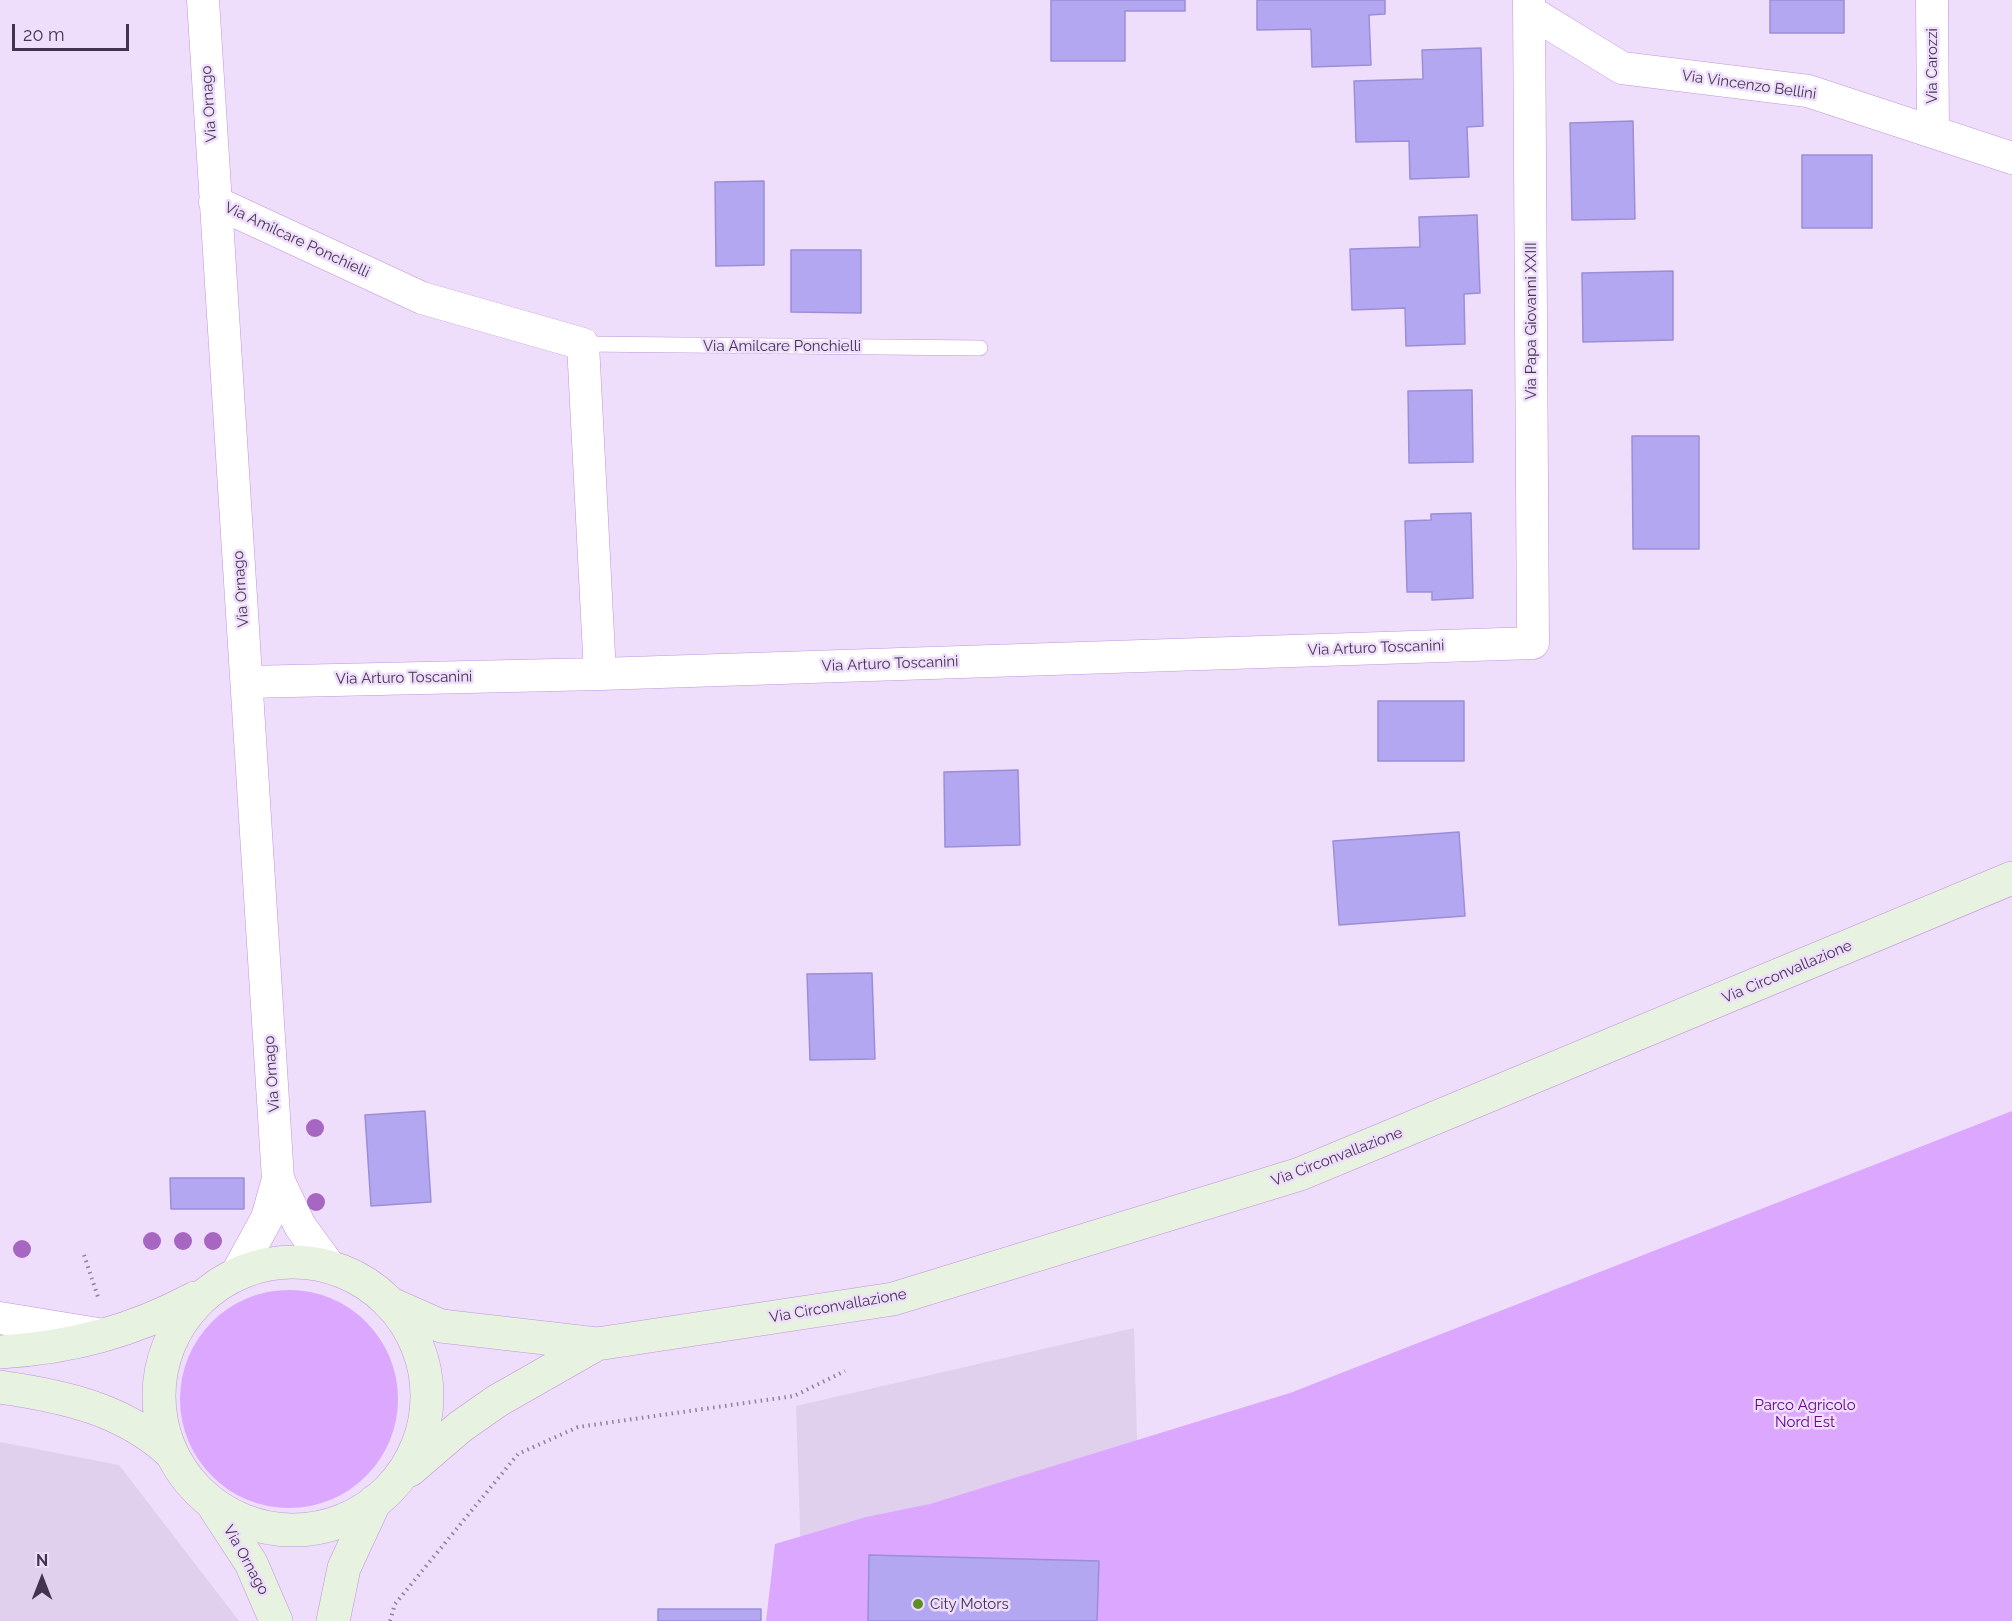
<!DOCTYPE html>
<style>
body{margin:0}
#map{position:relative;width:2012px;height:1621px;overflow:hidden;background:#efdefb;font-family:Raleway,sans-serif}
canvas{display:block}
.north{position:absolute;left:12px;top:1549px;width:60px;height:60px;-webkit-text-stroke:4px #efdefb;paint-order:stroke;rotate:0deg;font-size:16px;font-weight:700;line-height:24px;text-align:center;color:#443350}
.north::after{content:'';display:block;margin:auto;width:21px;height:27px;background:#443350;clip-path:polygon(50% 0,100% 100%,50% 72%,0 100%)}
.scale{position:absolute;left:12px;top:24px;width:117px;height:27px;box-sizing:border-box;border:3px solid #443350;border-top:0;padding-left:8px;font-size:18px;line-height:21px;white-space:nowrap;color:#443350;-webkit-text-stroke:4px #efdefb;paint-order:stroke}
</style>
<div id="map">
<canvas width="2012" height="1621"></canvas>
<div class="north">N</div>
<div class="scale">20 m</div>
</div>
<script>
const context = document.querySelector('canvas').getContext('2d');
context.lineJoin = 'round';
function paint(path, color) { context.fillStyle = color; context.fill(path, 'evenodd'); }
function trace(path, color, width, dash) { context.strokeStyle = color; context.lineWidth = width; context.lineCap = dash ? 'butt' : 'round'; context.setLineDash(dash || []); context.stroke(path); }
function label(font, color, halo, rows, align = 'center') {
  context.font = font + ' Raleway,sans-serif'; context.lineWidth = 5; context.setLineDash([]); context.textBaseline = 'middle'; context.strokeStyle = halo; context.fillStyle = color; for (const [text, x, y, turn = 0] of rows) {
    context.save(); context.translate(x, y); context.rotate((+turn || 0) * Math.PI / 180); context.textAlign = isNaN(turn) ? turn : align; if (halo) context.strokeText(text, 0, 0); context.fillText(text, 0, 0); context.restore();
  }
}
const built = new Path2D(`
 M 1134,1328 L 1142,1621 L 803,1621 L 796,1406 Z
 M 0,1442 L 119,1465 L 239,1621 L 0,1621 Z`);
const green = new Path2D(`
 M 2012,1111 L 2012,1621 L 766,1621 L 775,1544 L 866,1517 L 930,1504 L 1290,1393 Z
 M180 1399a109 109 0 1 1 218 0a109 109 0 1 1-218 0Z`);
const building = new Path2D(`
 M 1051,0 L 1185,0 L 1185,11 L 1125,11 L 1125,61 L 1051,61 Z
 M 1257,0 L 1385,0 L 1385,14 L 1369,15 L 1371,65 L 1312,67 L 1311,29 L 1257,30 Z
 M 1770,0 L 1844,0 L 1844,33 L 1770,33 Z
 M 1481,48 L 1483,126 L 1467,127 L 1469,177 L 1410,179 L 1409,141 L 1356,142 L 1354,81 L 1423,79 L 1422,50 Z
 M 1633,121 L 1635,219 L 1572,220 L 1570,123 Z
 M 1802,155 L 1872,155 L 1872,228 L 1802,228 Z
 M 764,181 L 764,265 L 716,266 L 715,182 Z
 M 1477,215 L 1480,293 L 1464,294 L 1465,344 L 1406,346 L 1405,308 L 1352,310 L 1350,249 L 1420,247 L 1419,217 Z
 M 791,250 L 861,250 L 861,313 L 791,312 Z
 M 1673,271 L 1673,340 L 1583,342 L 1582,273 Z
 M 1472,390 L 1473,462 L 1409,463 L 1408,391 Z
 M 1632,436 L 1699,436 L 1699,549 L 1633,549 Z
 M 1471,513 L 1473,598 L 1432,600 L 1432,592 L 1407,592 L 1405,521 L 1431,520 L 1431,514 Z
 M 1378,701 L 1464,701 L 1464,761 L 1378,761 Z
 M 1018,770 L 1020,845 L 945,847 L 944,772 Z
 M 1459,832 L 1465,916 L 1339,925 L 1333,841 Z
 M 872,973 L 875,1059 L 810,1060 L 807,974 Z
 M 425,1111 L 431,1202 L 371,1206 L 365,1115 Z
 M 170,1178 L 244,1178 L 244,1209 L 171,1209 Z
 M 869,1555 L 1099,1561 L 1097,1621 L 868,1621 Z
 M 658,1609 L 761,1609 L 761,1621 L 658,1621 Z`);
const path = new Path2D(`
 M 84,1255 L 98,1297
 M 390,1621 L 395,1604 L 518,1454 L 578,1427 L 794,1396 L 845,1371`);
const lane = new Path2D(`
 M 583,344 L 980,348`);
const street = new Path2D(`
 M 203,0 L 278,1179 L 300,1226 L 330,1267
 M 1932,0 L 1933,132
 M 1529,11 L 1622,68 L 1808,91 L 2012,158
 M 215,202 L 422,298 L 583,344 L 600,674
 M 247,682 L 600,674 L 1533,643 L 1529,0
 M 236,1275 L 267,1218 L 278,1179
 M 0,1318 L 104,1335`);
const secondary = new Path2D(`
 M159 1396a134 134 0 1 1 268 0a134 134 0 1 1-268 0Z
 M 389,1303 L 441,1326 L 597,1344 L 893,1299 L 1300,1174 L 2012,878
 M 0,1352 C 71,1348 133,1331 195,1298
 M 0,1387 C 63,1396 124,1409 172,1454
 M 410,1470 L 460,1427 L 497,1401 L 597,1344
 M 215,1508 L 251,1563 L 276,1621
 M 333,1621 L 344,1568 L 375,1501`);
const trees = [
 [315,1128],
 [316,1202],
 [152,1241],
 [183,1241],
 [213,1241],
 [22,1249]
];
const markers = [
 [918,1604,6,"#5e8f25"]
];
const streetNames = [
 ["Via Carozzi",1932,66,-90],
 ["Via Vincenzo Bellini",1749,85,8],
 ["Via Ornago",209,104,-94],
 ["Via Amilcare Ponchielli",297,240,25],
 ["Via Papa Giovanni XXIII",1531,321,-90],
 ["Via Amilcare Ponchielli",782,346],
 ["Via Ornago",241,589,-94],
 ["Via Arturo Toscanini",1376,648,-2],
 ["Via Arturo Toscanini",890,664,-2],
 ["Via Arturo Toscanini",404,678,-1],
 ["Via Circonvallazione",1787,972,-23],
 ["Via Ornago",272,1074,-94],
 ["Via Circonvallazione",1337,1157,-21],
 ["Via Circonvallazione",838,1306,-10],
 ["Via Ornago",246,1560,61]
];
const parkNames = [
 ["Parco Agricolo",1805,1405],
 ["Nord Est",1805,1422]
];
const poiNames = [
 ["City Motors",930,1604]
];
paint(built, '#e1cfee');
paint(green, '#dca7fe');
paint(building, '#b3a7f2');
trace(building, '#9b8ed7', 1.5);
trace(lane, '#bf95da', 16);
trace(street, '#bf95da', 33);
trace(secondary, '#bf95da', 34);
trace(path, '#92819e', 4, [1.5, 4.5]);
trace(lane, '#fff', 15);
trace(street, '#fff', 32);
trace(secondary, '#e8f2e0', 33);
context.fillStyle = '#a666c2';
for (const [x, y] of trees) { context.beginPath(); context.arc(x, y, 9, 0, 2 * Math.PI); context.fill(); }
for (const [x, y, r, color] of markers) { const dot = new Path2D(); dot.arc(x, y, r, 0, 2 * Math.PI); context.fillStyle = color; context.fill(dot); trace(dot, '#efdefb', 2); }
label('15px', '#443350', '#efdefb', streetNames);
label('15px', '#6a0393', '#efdefb', parkNames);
label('15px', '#443350', '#efdefb', poiNames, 'left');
</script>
